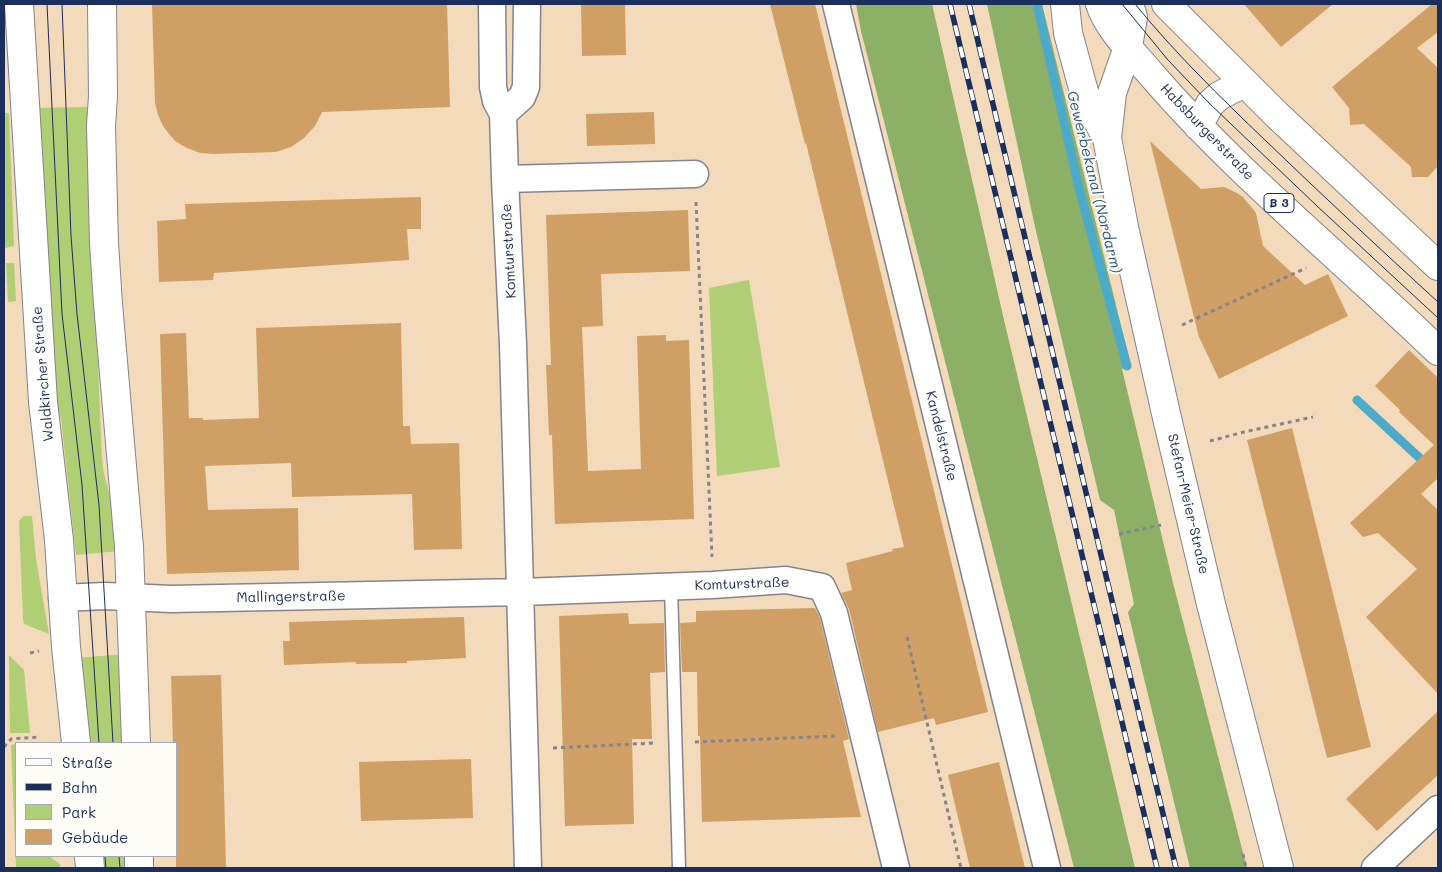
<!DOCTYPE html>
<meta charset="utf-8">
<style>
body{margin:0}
#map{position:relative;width:1442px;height:872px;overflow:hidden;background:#f2daba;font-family:Mali,sans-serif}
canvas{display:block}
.frame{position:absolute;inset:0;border:5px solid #1b2f5e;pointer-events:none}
.legend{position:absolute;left:15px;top:742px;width:162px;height:115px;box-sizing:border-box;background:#fdfcf7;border:1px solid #a3aaba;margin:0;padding:6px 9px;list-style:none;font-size:15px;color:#1b2f5e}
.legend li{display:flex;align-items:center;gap:10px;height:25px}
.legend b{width:25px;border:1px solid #a3aaba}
</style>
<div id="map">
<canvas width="1442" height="872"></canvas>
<div class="frame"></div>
<ul class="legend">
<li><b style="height:6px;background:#fff"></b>Straße</li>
<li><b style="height:6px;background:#1b2f5e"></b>Bahn</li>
<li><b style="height:14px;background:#b0ce74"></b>Park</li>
<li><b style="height:14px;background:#d09f65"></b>Gebäude</li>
</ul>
</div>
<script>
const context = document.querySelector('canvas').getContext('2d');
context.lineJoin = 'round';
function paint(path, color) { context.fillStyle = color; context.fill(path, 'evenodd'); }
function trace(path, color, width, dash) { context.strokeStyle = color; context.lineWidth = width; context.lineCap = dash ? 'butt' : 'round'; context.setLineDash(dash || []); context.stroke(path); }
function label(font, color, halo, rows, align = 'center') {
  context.font = font + ' Mali,sans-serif'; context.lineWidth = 4; context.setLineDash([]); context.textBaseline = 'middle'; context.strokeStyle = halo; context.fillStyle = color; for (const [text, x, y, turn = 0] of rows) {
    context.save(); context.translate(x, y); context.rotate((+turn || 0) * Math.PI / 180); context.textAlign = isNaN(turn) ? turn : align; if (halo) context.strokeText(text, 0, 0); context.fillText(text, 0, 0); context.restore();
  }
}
const green = new Path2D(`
 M 87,107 L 102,459 L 104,474 L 115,514 L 119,551 L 76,555 L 61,419 L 51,391 L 32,108 Z
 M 4,113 L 9,113 L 14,246 L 5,248 L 4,205 Z
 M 6,263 L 14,263 L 16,301 L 8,302 Z
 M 749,280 L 780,467 L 717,476 L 709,288 Z
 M 24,516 L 32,516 L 36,559 L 49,634 L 24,624 L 23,619 L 19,521 Z
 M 126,654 L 128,743 L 86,743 L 76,658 Z
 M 9,655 L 24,670 L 30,733 L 10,733 Z
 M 16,744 L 16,856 L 49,856 L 61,865 L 57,868 L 16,868 L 11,745 Z
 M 98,856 L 132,856 L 132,868 L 98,868 Z`);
const forest = new Path2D(`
 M 856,4 L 932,4 L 1004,320 L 1135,868 L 1074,868 L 861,31 Z
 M 987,4 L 1042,4 L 1131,366 L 1122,369 L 1173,583 L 1247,868 L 1190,868 L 1128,612 L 1134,604 L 1114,510 L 1100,500 L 1035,227 Z`);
const stream = new Path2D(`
 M 1037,4 L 1080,192 L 1127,366
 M 1357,400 L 1438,475`);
const building = new Path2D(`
 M 152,4 L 447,4 L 450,107 L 322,112 L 315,126 L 304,138 L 291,147 L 276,152 L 214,154 L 200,153 L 187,148 L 175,141 L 169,134 L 163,126 L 158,115 L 155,103 Z
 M 581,4 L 625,4 L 626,55 L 582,56 Z
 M 770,4 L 815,4 L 988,712 L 936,725 L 934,718 L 878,732 L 849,609 L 841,593 L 852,590 L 846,563 L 893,551 L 892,549 L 904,547 L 806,143 L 805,144 Z
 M 1244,4 L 1333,4 L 1281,47 Z
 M 1432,4 L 1438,4 L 1438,32 L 1417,48 L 1438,68 L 1438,166 L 1428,177 L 1412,177 L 1411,167 L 1364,124 L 1350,125 L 1349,108 L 1332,87 Z
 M 654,112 L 655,144 L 587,146 L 586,114 Z
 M 1150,141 L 1201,189 L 1224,187 L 1237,193 L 1243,197 L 1256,213 L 1263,246 L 1305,285 L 1328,274 L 1348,316 L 1219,379 L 1199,337 Z
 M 421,197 L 421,229 L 407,229 L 409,260 L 214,273 L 213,280 L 159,282 L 157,221 L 186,219 L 185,204 Z
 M 688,210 L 690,271 L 601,274 L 603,326 L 582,327 L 588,471 L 641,469 L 637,336 L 666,335 L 666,341 L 689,340 L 694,519 L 555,524 L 552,435 L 549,435 L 546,365 L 551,365 L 546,215 Z
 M 401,323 L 403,426 L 410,426 L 411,444 L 459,443 L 462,549 L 414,550 L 412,494 L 292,497 L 291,463 L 205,466 L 208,510 L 298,508 L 299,570 L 167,574 L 160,334 L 186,333 L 189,418 L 203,418 L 203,420 L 259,418 L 256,328 Z
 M 1409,350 L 1438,378 L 1438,478 L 1421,494 L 1438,510 L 1438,694 L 1366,617 L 1417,569 L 1378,533 L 1363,537 L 1350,523 L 1434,445 L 1399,412 L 1400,410 L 1375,386 Z
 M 1292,428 L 1371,747 L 1327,758 L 1247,440 Z
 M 815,608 L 820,618 L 849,739 L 843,741 L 861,817 L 702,822 L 700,736 L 698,736 L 697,672 L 682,672 L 680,623 L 696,622 L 696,611 Z
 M 628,613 L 629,624 L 664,623 L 665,672 L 650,673 L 652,739 L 632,739 L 634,824 L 565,826 L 559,616 Z
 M 464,617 L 466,658 L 407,661 L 407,663 L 356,664 L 356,662 L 284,665 L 283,641 L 290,641 L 289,622 Z
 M 221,675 L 226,867 L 176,868 L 176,743 L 173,743 L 171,676 Z
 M 1438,711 L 1438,775 L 1377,831 L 1346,799 Z
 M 471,759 L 473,818 L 361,821 L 359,762 Z
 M 999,762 L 1025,868 L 970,868 L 948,775 Z`);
const path = new Path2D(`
 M 696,202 L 712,557
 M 1182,325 L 1306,268
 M 1210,441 L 1244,432 L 1313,417
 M 1119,534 L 1161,525
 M 907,637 L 961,868
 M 30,653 L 39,651
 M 695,742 L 837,736
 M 4,747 L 11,739 L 39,737
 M 553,748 L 654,743
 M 1243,854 L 1246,868`);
const lane = new Path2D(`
 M 671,586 L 679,868`);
const street = new Path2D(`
 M 492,4 L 493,87 L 496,101 L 503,114 L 505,179 L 513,344 L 528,868
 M 836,4 L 1047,868
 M 503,114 L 522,97 L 526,87 L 527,4
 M 505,179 L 695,174
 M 62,598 L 105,596 L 171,599 L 521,592 L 713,585 L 786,580 L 822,587 L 834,613 L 896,868
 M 1375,868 L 1438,809`);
const secondary = new Path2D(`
 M 19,4 L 43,402 L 59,540 L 66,647 L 76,743
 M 102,4 L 103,96 L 101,126 L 104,243 L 108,304 L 129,547 L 136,743
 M 1065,4 L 1068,33 L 1086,99 L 1107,138
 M 1129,4 L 1133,17 L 1128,47 L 1112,93 L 1107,138 L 1124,227 L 1167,418 L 1211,604 L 1279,868
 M 89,856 L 90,868
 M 139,856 L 139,868`);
const primary = new Path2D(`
 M 1100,4 C 1108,29 1134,54 1151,74 C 1238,175 1343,259 1438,351
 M 1166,4 L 1277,115 L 1438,266
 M 1198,126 L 1210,104 L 1219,96 L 1244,83`);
const tram = new Path2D(`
 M 47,4 L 62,314 L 82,485 L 99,743
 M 62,4 L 71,236 L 77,314 L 99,505 L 113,743
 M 1122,4 L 1168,60 L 1210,104 L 1317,206 L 1438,318
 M 1135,4 C 1175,53 1220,97 1266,141 C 1323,196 1380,249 1438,302
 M 105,856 L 106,868
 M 119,856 L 120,868`);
const rail = new Path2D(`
 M 950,4 L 1157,868
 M 969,4 L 1176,868`);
const shields = [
 [1279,203,30]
];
const shieldNames = [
 ["B 3",1279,203]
];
const streetNames = [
 ["Habsburgerstraße",1207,132,46],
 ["Komturstraße",509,251,-93],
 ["Waldkircher Straße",43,374,-95],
 ["Kandelstraße",941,436,76],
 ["Stefan-Meier-Straße",1188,504,77],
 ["Komturstraße",742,584,-2],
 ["Mallingerstraße",291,597,-1]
];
const waterNames = [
 ["Gewerbekanal (Nordarm)",1094,182,76]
];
paint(green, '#b0ce74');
paint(forest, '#8cb166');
trace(stream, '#4cabca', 9);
paint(building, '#d09f65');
trace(lane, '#86848c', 15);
trace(street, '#86848c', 29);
trace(secondary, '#86848c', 30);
trace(primary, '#86848c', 30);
trace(path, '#86848c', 3, [4, 4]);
trace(lane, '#fff', 12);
trace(street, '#fff', 26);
trace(secondary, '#fff', 28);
trace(primary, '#fff', 28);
trace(tram, '#1b2f5e', 1);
trace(rail, '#1b2f5e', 5.5);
trace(rail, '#fdfcf7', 4, [11]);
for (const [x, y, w] of shields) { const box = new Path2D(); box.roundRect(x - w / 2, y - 9.5, w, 19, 4); context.fillStyle = '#fdfcf7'; context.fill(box); trace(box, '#1b2f5e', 1); }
label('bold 12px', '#1b2f5e', null, shieldNames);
label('14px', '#1b2f5e', '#fdfcf7', streetNames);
label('italic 15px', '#2c5a84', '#fdfcf7', waterNames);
</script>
